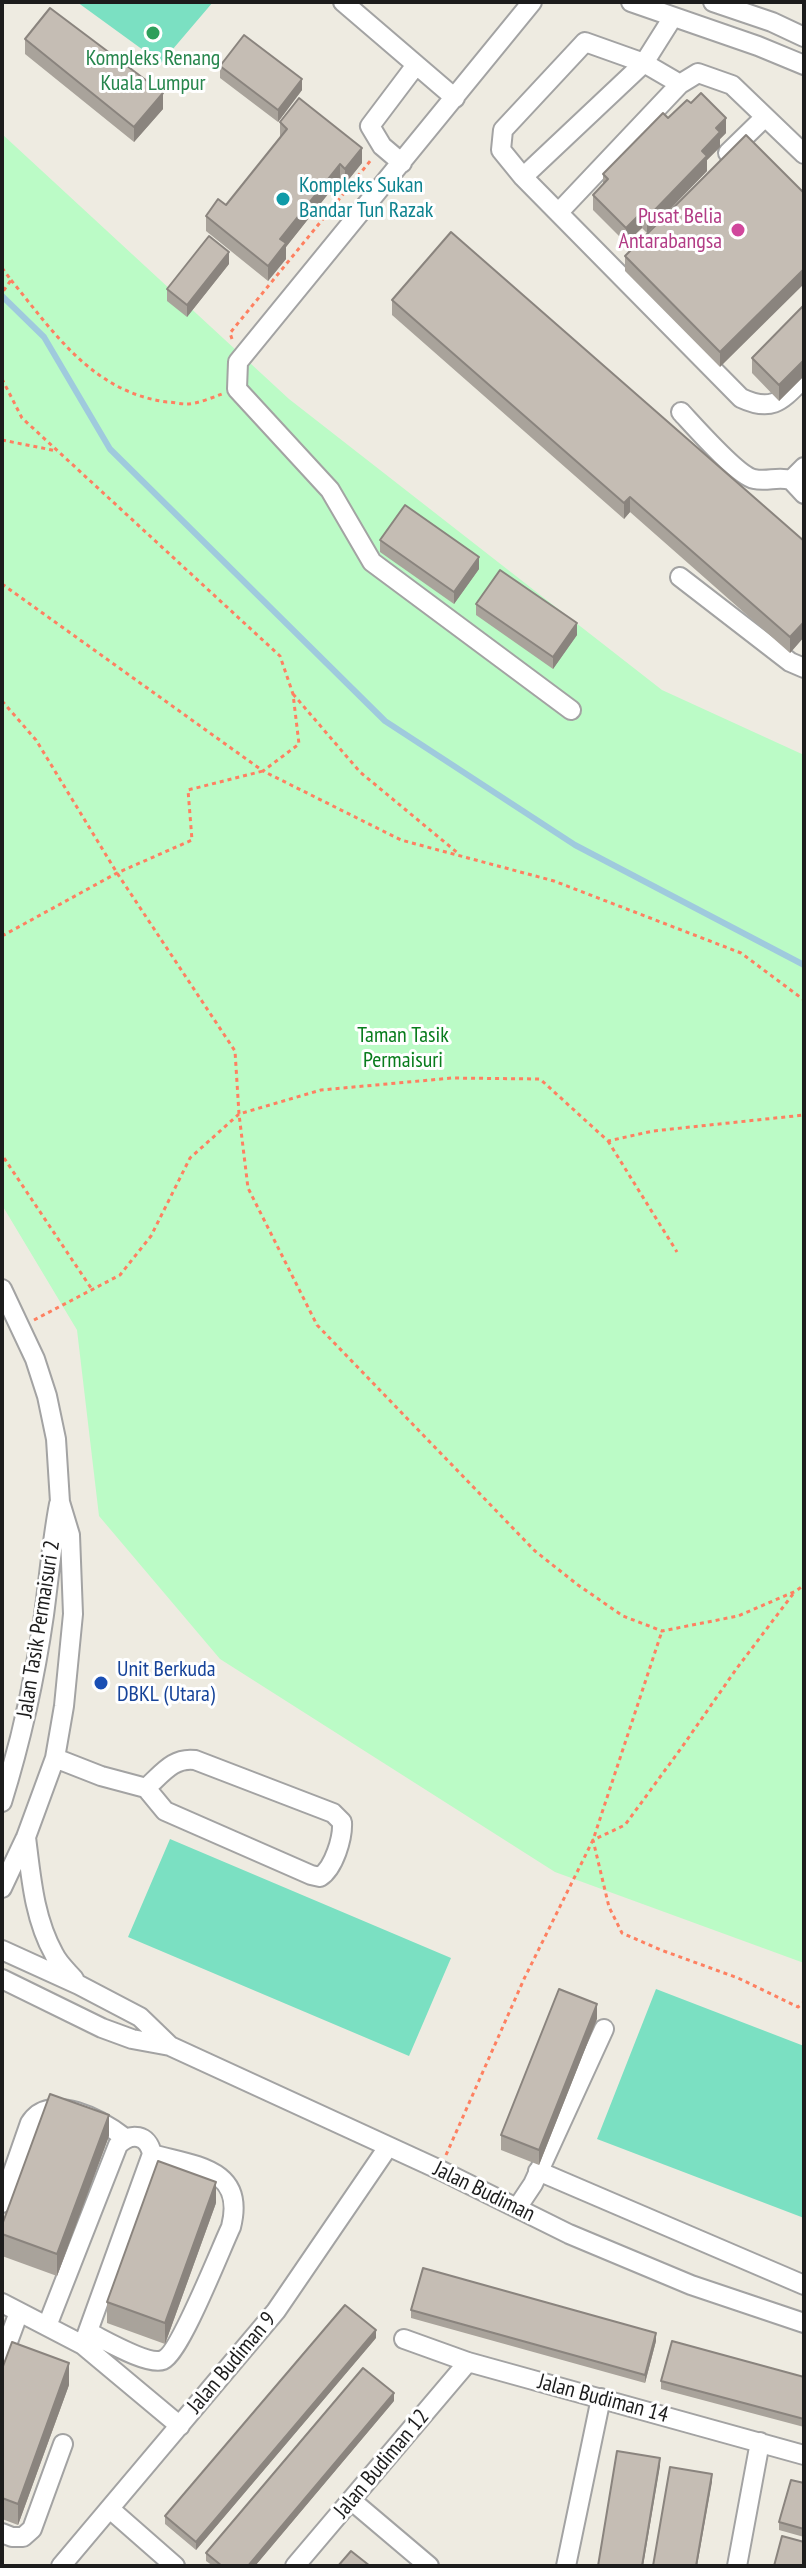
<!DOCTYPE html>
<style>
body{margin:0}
#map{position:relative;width:806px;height:2568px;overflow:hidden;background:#eeebe1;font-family:"PT Sans Narrow",sans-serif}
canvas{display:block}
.frame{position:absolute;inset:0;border:4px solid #1c1c1c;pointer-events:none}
</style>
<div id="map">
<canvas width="806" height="2568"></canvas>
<div class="frame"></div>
</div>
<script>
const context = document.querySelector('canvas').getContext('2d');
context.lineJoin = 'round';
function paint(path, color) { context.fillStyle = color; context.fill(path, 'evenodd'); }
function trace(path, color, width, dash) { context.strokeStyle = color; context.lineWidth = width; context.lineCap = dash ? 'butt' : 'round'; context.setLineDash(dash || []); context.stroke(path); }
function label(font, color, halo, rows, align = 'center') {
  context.font = font + ' "PT Sans Narrow",sans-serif'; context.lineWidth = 6; context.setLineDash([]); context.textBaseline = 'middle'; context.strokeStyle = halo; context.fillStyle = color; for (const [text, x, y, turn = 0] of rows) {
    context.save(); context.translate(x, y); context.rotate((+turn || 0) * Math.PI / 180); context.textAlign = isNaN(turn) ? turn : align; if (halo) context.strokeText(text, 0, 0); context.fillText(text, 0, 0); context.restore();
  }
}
const park = new Path2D(`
 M 2,134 L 289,399 L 662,690 L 804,755 L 804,1963 L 555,1872 L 220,1659 L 99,1516 L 77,1330 L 2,1205 Z`);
const pitch = new Path2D(`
 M 77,2 L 213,2 L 161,63 Z
 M 170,1839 L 451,1958 L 409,2056 L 128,1937 Z
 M 656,1989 L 804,2046 L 804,2218 L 597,2139 Z`);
const stream = new Path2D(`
 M 2,296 L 44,337 L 110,449 L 385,721 L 575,845 L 804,965`);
const path = new Path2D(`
 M 2,268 L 11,280 L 2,293
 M 11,280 C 55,334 93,392 167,402 C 173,402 180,404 186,404 C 197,404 211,398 222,394
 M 232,339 L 230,333 L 371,160
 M 2,379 L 22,418 L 280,656 L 293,694 L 299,744 L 263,771 L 401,840 L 554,881 L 741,953 L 804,1000
 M 2,440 L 57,451
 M 2,584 L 263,771
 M 293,694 L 360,772 L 459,854
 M 2,701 L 36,740 L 117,873 L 235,1051 L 239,1114 L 248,1188 L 317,1325 L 535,1551 L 578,1585 L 623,1616 L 662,1631 L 738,1616 L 796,1591 L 804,1585
 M 2,936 L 117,873 L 192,840 L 188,790 L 263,771
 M 608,1141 L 677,1252
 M 4,1158 L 91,1288
 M 34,1320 L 120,1275 L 151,1236 L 190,1158 L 239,1114 L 321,1090 L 452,1078 L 540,1079 L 608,1141 L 653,1131 L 804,1115
 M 793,1594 L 737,1668 L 682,1747 L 625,1825 L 593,1840 L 609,1907 L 622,1933 L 661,1950 L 738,1978 L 798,2007 L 804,2002
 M 446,2155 L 524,1979 L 593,1840 L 662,1631`);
const minor = new Path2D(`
 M 343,2 L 455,98
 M 532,2 L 238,362 L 237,389 L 330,490 L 372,562 L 571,710
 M 631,2 L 758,46 L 804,65
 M 713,2 L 772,22 L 804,37
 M 680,84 L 644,63 L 585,42 L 503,130 L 501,150 L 523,177 L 741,398 C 773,413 782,400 804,378
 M 728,153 L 765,117
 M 402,163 L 382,146 L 370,126 L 416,65
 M 523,177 L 644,63 L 673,17
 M 559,212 L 680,84 L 698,73 L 732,85 L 804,154
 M 681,412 C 695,427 738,476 754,479 C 768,482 777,476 791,480
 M 804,467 L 791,480 L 804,494
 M 680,577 L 790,662 L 804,668
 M 2,1289 L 35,1359 L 47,1396 L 56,1439 L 60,1502 L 70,1535 L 73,1614 L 64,1706 L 55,1758 L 26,1837 L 2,1888
 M 55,1758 L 101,1776 L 146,1788 L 165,1811 L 311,1875 L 320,1877 C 334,1868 343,1838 342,1822 L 333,1813 L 195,1760 C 173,1757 162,1774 146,1788
 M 2,1802 C 21,1741 35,1678 44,1615 C 49,1578 52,1541 59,1504
 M 26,1837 C 31,1877 34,1918 54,1954 C 58,1963 67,1971 74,1979
 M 2,1950 L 79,1985 L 140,2017 L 170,2046
 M 2,1979 L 102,2028 L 132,2039 L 170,2046 L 440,2170 L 569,2234 L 691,2285 L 804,2323
 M 538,2171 L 804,2285
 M 2,2203 L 30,2123 C 50,2091 102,2120 125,2138
 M 517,2208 L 533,2184 L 604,2029
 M 2,2303 L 83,2345 L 180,2426
 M 47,2326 L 118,2145 C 131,2132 148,2134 152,2154 L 83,2345
 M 88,2332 C 103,2339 148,2366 163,2360 C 180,2353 221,2248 231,2227 C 246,2168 195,2166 152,2154
 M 404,2339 L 468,2362 L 804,2455
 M 2,2358 L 19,2312
 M 351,2500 L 429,2566
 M 110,2509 L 175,2566
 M 2,2533 L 12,2537 L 23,2537 L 32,2529 L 63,2444
 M 61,2566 L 276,2311 L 388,2147
 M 295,2566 L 468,2362
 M 566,2566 L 601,2398
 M 737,2566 L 760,2442`);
const wall = new Path2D(`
 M 25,39 L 163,109 L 134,142 L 25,54 Z
 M 220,66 L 302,90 L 278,122 L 220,78 Z
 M 668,118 L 726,133 L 720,139 L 720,147 L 707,160 L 707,171 L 647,233 L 642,228 L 626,243 L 593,210 L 593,195 L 603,185 L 603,174 Z
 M 280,122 L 362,163 L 345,184 L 340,179 L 286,247 L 286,259 L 268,281 L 206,231 L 206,216 L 226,205 L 280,138 Z
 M 746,135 L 720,367 L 625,271 L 625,256 Z
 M 229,264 L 187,317 L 167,301 L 167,289 Z
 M 392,300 L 804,541 L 804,637 L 790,653 L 630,512 L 624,519 L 392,315 Z
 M 804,305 L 804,376 L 779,401 L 752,373 L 752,358 Z
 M 380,540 L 479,569 L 454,604 L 380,552 Z
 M 476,604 L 577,635 L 553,669 L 476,615 Z
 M 597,2019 L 539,2165 L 501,2150 L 501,2135 Z
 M 109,2136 L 57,2276 L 2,2256 L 2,2225 Z
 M 216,2203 L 165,2344 L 107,2323 L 107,2302 Z
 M 411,2310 L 656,2341 L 645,2383 L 411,2318 Z
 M 376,2338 L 196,2550 L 165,2524 L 165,2516 Z
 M 2,2369 L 69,2385 L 18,2525 L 2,2519 Z
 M 804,2377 L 804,2427 L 661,2389 L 661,2381 Z
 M 394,2401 L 255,2566 L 213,2566 L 206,2561 L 206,2553 Z
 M 804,2483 L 804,2537 L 779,2530 L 779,2522 Z`);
const shadedWall = new Path2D(`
 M 302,79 L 302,90 L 278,122 L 278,110 Z
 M 163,93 L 163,109 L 134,142 L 134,127 Z
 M 726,118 L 726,133 L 720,139 L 720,147 L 707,160 L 707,171 L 647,233 L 647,218 L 702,151 L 716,128 Z
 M 362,148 L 362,163 L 345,184 L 345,169 Z
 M 340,164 L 340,179 L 286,247 L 286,259 L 268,281 L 268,266 L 280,239 Z
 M 642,212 L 642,228 L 626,243 L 626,228 Z
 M 229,252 L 229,264 L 187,317 L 187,305 Z
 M 804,269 L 804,284 L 720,367 L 720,352 Z
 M 804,360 L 804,376 L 779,401 L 779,385 Z
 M 630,497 L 630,512 L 624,519 L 624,503 Z
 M 479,557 L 479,569 L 454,604 L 454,592 Z
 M 804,622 L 804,637 L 790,653 L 790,637 Z
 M 577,623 L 577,635 L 553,669 L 553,657 Z
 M 597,2004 L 597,2019 L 539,2165 L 539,2150 Z
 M 109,2115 L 109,2136 L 57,2276 L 57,2254 Z
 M 216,2182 L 216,2203 L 165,2344 L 165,2323 Z
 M 376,2330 L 376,2338 L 196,2550 L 196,2542 Z
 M 656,2333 L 656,2341 L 645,2383 L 645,2375 Z
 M 69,2363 L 69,2385 L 18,2525 L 18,2504 Z
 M 394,2393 L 394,2401 L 255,2566 L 248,2566 Z
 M 660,2458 L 660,2466 L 643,2566 L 642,2566 Z
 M 712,2474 L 712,2482 L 697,2566 L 696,2566 Z`);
const building = new Path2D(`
 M 50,8 L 163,93 L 134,127 L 25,39 Z
 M 244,35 L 302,79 L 278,110 L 220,66 Z
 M 701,93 L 726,118 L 716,128 L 720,132 L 702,151 L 707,156 L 647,218 L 642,212 L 626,228 L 593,195 L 608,179 L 603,174 L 663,113 L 668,118 L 687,100 L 691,103 Z
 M 299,98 L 362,148 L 345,169 L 340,164 L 280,239 L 286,243 L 268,266 L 206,216 L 218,199 L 226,205 L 287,129 L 280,122 Z
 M 746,135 L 804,193 L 804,269 L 720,352 L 625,256 Z
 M 451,232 L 804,541 L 804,622 L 790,637 L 630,497 L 624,503 L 392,300 Z
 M 209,236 L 229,252 L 187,305 L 167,289 Z
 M 804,305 L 804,360 L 779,385 L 752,358 Z
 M 405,505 L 479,557 L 454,592 L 380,540 Z
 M 500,570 L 577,623 L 553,657 L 476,604 Z
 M 559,1989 L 597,2004 L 539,2150 L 501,2135 Z
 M 50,2094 L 109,2115 L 57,2254 L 2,2234 L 2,2225 Z
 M 158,2161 L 216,2182 L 165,2323 L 107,2302 Z
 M 423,2268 L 656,2333 L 645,2375 L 411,2310 Z
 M 345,2305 L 376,2330 L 196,2542 L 165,2516 Z
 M 672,2341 L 804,2377 L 804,2419 L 661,2381 Z
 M 12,2342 L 69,2363 L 18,2504 L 2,2498 L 2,2369 Z
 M 363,2368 L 394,2393 L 248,2566 L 222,2566 L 206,2553 Z
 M 617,2451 L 660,2458 L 642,2566 L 598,2566 Z
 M 670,2467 L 712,2474 L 696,2566 L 653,2566 Z
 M 791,2480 L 804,2483 L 804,2529 L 779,2522 Z
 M 782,2536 L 804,2542 L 804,2566 L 774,2566 Z
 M 351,2551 L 370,2566 L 338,2566 Z`);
const markers = [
 [153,33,8,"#2e9e5b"],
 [283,199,8,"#0f9aa8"],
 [738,230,8,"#d1479c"],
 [101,1683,8,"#1a4fb4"]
];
const leisureNames = [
 ["Kompleks Renang",153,59],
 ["Kuala Lumpur",153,84]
];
const cultureNames = [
 ["Kompleks Sukan",299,186],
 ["Bandar Tun Razak",299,211]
];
const hotelNames = [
 ["Pusat Belia",722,217],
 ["Antarabangsa",722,242]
];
const parkNames = [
 ["Taman Tasik",403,1036],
 ["Permaisuri",403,1061]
];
const streetNames = [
 ["Jalan Tasik Permaisuri 2",39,1629,-81],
 ["Jalan Budiman",484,2192,26],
 ["Jalan Budiman 9",232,2363,-50],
 ["Jalan Budiman 14",603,2399,15],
 ["Jalan Budiman 12",382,2464,-50]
];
const transitNames = [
 ["Unit Berkuda",117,1670],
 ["DBKL (Utara)",117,1695]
];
paint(park, '#bbfbc6');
paint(pitch, '#7be0c2');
trace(stream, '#9fcadd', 6);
trace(minor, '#a3a3a3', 22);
trace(path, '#fe8061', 3, [4, 4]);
trace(minor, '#fff', 18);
paint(wall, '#a9a39b');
paint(shadedWall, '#8a847e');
paint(building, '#c5bdb4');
trace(building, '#8a847e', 2);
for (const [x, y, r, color] of markers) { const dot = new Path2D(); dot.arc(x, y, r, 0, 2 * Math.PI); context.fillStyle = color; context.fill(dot); trace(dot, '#fff', 3); }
label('22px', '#27864d', '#fff', leisureNames);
label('22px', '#0d838f', '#fff', cultureNames, 'left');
label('22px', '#b23c85', '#fff', hotelNames, 'right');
label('22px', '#087c1c', '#fff', parkNames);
label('22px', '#1c1c1c', '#fff', streetNames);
label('22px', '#164399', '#fff', transitNames, 'left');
</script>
